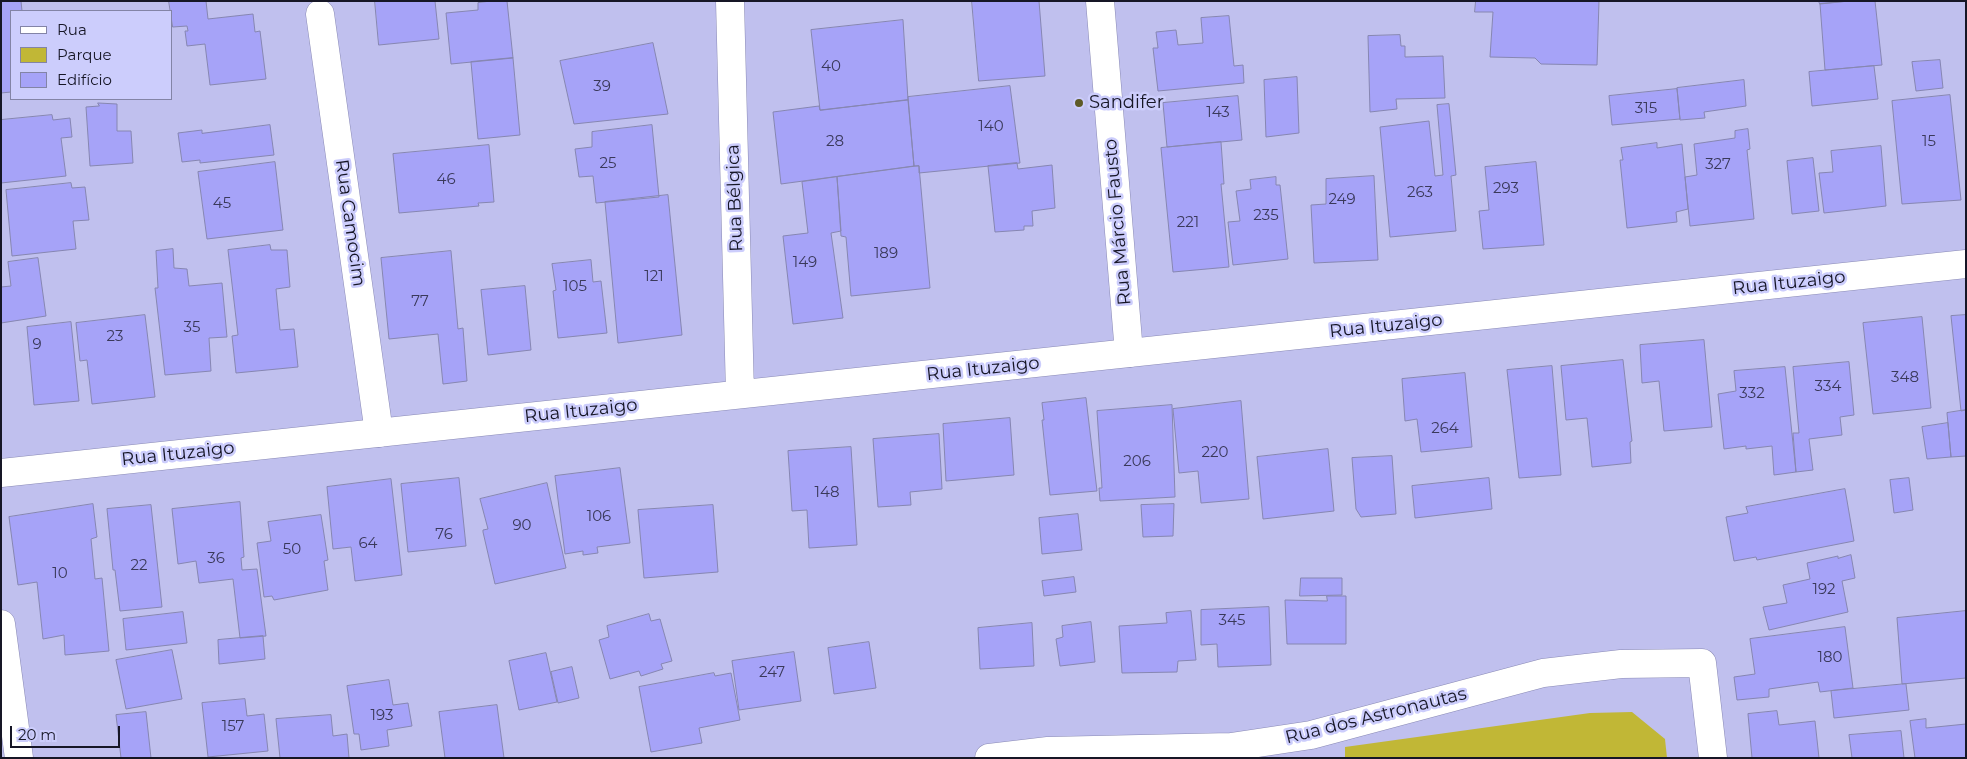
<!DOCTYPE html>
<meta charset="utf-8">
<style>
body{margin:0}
#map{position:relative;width:1967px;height:759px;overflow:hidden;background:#c0c0ee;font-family:Montserrat,sans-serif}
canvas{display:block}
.frame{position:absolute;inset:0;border:2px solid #161626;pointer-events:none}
.legend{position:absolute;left:10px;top:10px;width:162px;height:90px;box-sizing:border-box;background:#cccdfc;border:1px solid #8384a6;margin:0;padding:6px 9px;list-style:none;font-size:15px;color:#161626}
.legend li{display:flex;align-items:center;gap:10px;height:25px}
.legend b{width:25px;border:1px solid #8384a6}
.scale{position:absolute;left:10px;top:726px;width:110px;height:22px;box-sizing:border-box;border:2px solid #161626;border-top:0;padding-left:6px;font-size:15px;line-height:18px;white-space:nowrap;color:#161626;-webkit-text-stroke:4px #cccdfc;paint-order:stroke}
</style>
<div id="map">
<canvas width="1967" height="759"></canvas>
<div class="frame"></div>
<ul class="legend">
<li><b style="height:6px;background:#fff"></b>Rua</li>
<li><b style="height:14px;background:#c1b736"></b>Parque</li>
<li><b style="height:14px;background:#a6a3f8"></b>Edifício</li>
</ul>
<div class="scale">20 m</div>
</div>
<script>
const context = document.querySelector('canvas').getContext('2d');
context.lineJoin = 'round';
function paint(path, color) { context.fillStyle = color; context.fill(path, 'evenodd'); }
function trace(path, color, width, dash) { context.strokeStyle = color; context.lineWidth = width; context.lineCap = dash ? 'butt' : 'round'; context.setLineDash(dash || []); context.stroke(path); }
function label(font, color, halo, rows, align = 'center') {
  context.font = font + ' Montserrat,sans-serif'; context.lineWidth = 5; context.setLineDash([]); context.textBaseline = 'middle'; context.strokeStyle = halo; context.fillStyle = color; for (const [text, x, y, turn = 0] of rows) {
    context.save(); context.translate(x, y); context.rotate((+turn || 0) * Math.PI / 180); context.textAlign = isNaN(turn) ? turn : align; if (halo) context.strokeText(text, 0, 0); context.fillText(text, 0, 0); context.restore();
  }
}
const green = new Path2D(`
 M 1632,712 L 1665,739 L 1667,758 L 1345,758 L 1345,747 L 1590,713 Z`);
const building = new Path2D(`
 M 1,1 L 21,1 L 22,11 L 11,11 L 11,92 L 1,93 Z
 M 169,1 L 206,1 L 208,19 L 253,14 L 255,32 L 260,31 L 266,79 L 210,85 L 205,44 L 187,46 L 185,31 L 188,31 L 187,26 L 173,27 Z
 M 375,1 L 435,1 L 439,39 L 379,45 Z
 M 491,1 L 507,1 L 513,58 L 451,64 L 446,13 L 478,10 L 478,3 Z
 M 972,1 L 1039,1 L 1045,76 L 979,81 Z
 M 1476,1 L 1599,1 L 1597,65 L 1541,64 L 1535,58 L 1490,57 L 1493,12 L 1475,12 Z
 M 1819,1 L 1849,1 L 1820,4 Z
 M 1849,1 L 1875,1 L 1882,65 L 1825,70 L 1820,4 Z
 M 1229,16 L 1234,66 L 1243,65 L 1244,83 L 1158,91 L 1153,48 L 1158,48 L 1156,32 L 1176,30 L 1178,45 L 1203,43 L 1201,18 Z
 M 903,20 L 908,100 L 820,110 L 811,30 Z
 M 1400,35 L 1401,46 L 1405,46 L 1405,57 L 1443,56 L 1445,98 L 1396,99 L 1397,109 L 1370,112 L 1368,36 Z
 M 653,43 L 668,114 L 574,124 L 560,61 Z
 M 513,58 L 520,135 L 478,139 L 471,62 Z
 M 1940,60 L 1943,88 L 1916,91 L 1912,62 Z
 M 1874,66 L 1878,99 L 1812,106 L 1809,72 Z
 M 1297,77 L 1299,133 L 1266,137 L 1264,80 Z
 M 1744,80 L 1746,106 L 1704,112 L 1705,118 L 1680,120 L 1677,88 Z
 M 1010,86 L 1020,163 L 919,173 L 919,166 L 914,166 L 908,97 Z
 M 1677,89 L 1680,119 L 1612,125 L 1609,96 Z
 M 1950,95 L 1961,200 L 1902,204 L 1892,101 Z
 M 1238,96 L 1242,140 L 1167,147 L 1163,103 Z
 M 908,100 L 914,166 L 781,184 L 773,112 L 819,106 L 820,110 Z
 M 98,103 L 117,104 L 117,131 L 131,131 L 133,163 L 90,166 L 86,107 L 99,106 Z
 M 1449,104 L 1456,175 L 1451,176 L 1456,231 L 1390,237 L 1380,127 L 1429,121 L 1435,176 L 1443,175 L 1437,105 Z
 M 52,115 L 53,120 L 70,118 L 72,137 L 61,138 L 66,176 L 1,183 L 1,120 Z
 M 270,125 L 274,155 L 200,163 L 200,160 L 182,162 L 178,133 L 202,130 L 202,133 Z
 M 652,125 L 659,197 L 596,203 L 593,176 L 579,177 L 575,149 L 592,147 L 592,132 Z
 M 1748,129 L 1750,149 L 1747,150 L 1754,219 L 1690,226 L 1685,177 L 1697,175 L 1694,144 L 1735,138 L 1735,131 Z
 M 1221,142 L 1224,184 L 1221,184 L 1229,267 L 1173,272 L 1161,148 Z
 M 1657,143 L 1657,148 L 1682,144 L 1688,209 L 1676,212 L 1677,222 L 1627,228 L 1620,160 L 1623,160 L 1621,148 Z
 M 489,145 L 494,202 L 478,203 L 479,206 L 399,213 L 393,154 Z
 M 1881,146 L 1886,206 L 1824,213 L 1819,173 L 1833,172 L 1831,151 Z
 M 1813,158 L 1819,211 L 1792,214 L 1787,161 Z
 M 275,162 L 283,230 L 207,239 L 198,172 Z
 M 1536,162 L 1544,245 L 1483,249 L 1479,211 L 1489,210 L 1485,167 Z
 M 1017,163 L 1018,169 L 1052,165 L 1055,208 L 1032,211 L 1033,226 L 1024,226 L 1024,230 L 995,232 L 988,166 Z
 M 919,166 L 930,288 L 851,296 L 846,237 L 841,236 L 837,177 Z
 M 1374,176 L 1378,260 L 1314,263 L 1311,205 L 1326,204 L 1326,179 Z
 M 837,177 L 841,231 L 831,233 L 843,318 L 793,324 L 783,236 L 808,233 L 802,182 Z
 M 1276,177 L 1276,185 L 1280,185 L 1288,259 L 1233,265 L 1228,222 L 1240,221 L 1236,191 L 1251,189 L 1250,180 Z
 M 71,183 L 72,188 L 85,187 L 89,220 L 73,221 L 76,249 L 12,256 L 6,190 Z
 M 668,195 L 682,335 L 618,343 L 605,202 Z
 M 270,245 L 271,250 L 287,250 L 290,287 L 276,289 L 280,330 L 294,329 L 298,367 L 236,373 L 232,336 L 238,335 L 228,250 Z
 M 173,249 L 174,268 L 187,269 L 189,286 L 222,283 L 227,337 L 209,338 L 211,371 L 165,375 L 155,288 L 158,288 L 156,251 Z
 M 451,251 L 458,329 L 463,328 L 467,381 L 443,384 L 438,334 L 389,339 L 381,258 Z
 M 38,258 L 46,316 L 1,323 L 1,287 L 11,286 L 8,262 Z
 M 591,260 L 593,282 L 601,281 L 607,333 L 558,338 L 553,291 L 556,290 L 552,264 Z
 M 525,286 L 531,350 L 488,355 L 481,290 Z
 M 145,315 L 155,397 L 92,404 L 87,360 L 80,361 L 76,323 Z
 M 1966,315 L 1966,410 L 1961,411 L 1951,316 Z
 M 1922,317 L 1931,408 L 1873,414 L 1863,323 Z
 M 71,322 L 79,401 L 34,405 L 27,327 Z
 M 1704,340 L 1712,427 L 1664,431 L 1659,381 L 1642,383 L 1640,345 Z
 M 1623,360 L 1632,441 L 1630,442 L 1631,463 L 1592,467 L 1587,418 L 1566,420 L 1561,366 Z
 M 1849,362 L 1854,415 L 1840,417 L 1842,435 L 1809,439 L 1813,470 L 1796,472 L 1793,433 L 1799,433 L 1793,367 Z
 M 1552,366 L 1561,475 L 1519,478 L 1507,370 Z
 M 1785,367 L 1796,472 L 1774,475 L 1772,446 L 1746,449 L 1746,446 L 1724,449 L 1718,394 L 1736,391 L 1734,371 Z
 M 1465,373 L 1472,447 L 1421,452 L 1417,419 L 1405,421 L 1402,379 Z
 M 1086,398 L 1097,491 L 1050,495 L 1042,420 L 1044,420 L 1042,403 Z
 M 1241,401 L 1249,499 L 1201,503 L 1198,471 L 1179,473 L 1173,409 Z
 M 1172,405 L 1175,497 L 1100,501 L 1099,488 L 1102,488 L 1097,411 Z
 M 1966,410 L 1966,456 L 1951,457 L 1947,413 Z
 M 1010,418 L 1014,475 L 946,481 L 943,424 Z
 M 1948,423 L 1951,457 L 1927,459 L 1922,427 Z
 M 939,434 L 942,489 L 910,492 L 911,505 L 878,507 L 873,439 Z
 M 851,447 L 857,545 L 809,548 L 807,510 L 792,511 L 788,451 Z
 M 1328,449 L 1334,511 L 1263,519 L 1257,457 Z
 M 1392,456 L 1396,514 L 1361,517 L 1356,509 L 1352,458 Z
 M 620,468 L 630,543 L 597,547 L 598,553 L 583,555 L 583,551 L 565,554 L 555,476 Z
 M 459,478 L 466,546 L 408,552 L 401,484 Z
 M 1489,478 L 1492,509 L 1415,518 L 1412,486 Z
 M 1909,478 L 1913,510 L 1894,513 L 1890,480 Z
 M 391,479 L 402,575 L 355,581 L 351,547 L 333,549 L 327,487 Z
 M 547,483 L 566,568 L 495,584 L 483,532 L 483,530 L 488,529 L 480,499 Z
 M 1845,489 L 1854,541 L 1757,560 L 1756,557 L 1734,561 L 1726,517 L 1748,513 L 1746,507 Z
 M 240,502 L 244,557 L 241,558 L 242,570 L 257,569 L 266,636 L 240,638 L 233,579 L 199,583 L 196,561 L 178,564 L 172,509 Z
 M 93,504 L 97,537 L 91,539 L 95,579 L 102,578 L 109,651 L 65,655 L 64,635 L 43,639 L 37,582 L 18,585 L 9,517 Z
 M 1174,504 L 1173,536 L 1143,537 L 1141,505 Z
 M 151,505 L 162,607 L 120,611 L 115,570 L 113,570 L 107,509 Z
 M 713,505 L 718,572 L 644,578 L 638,510 Z
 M 1078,514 L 1082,550 L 1042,554 L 1039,518 Z
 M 321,515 L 328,560 L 324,561 L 328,590 L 274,600 L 272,596 L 264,597 L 257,543 L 271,541 L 268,522 Z
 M 1851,555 L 1855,578 L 1842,581 L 1848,612 L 1769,630 L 1763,607 L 1787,603 L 1783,585 L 1810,579 L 1807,563 L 1838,556 L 1838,558 Z
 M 1074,577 L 1076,592 L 1044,596 L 1042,581 Z
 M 1301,578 L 1342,578 L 1342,595 L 1300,596 Z
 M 1327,596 L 1346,596 L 1346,644 L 1287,644 L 1285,600 L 1327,601 Z
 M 1269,607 L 1271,665 L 1218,667 L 1217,644 L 1201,645 L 1201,610 Z
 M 1191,611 L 1196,660 L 1178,661 L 1177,672 L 1122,673 L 1119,626 L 1167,623 L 1166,613 Z
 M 1966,611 L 1966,678 L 1902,684 L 1897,618 Z
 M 183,612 L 187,643 L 126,650 L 123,619 Z
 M 649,614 L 651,621 L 660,619 L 672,661 L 661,664 L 663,669 L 641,676 L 639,671 L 610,679 L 599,640 L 609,637 L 607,626 Z
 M 1091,622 L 1095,662 L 1060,666 L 1056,639 L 1063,637 L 1062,626 Z
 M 1032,623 L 1034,666 L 980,669 L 978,628 Z
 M 1845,627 L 1853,688 L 1820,692 L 1818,682 L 1769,689 L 1769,697 L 1737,700 L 1734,677 L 1755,674 L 1750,639 Z
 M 263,636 L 265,659 L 219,664 L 218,640 Z
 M 869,642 L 876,688 L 834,694 L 828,648 Z
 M 172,650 L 182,699 L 126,709 L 116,660 Z
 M 794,652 L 801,701 L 739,710 L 732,661 Z
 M 546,653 L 557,702 L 519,710 L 509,661 Z
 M 572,667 L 579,698 L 558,703 L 551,672 Z
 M 714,673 L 715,676 L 731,673 L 740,720 L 699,728 L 702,743 L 651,752 L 639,687 Z
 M 389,680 L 393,705 L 408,703 L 412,726 L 387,730 L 389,746 L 361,750 L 359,734 L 354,734 L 347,686 Z
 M 1906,684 L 1909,710 L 1834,718 L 1831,691 Z
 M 245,699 L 247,716 L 264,714 L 268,751 L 208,757 L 202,703 Z
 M 497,705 L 504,758 L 445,758 L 439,712 Z
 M 1777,711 L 1779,725 L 1815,721 L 1819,758 L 1752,758 L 1748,714 Z
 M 146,712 L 151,758 L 121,758 L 116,715 Z
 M 331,715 L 333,736 L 347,734 L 349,758 L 280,758 L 276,719 Z
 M 1926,719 L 1926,728 L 1966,724 L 1966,758 L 1915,758 L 1910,721 Z
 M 1901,731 L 1904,758 L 1852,758 L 1849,735 Z`);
const minor = new Path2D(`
 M 1100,1 L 1129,353
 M 320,14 L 379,433
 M 989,758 L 1048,751 L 1231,747 L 1311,735 L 1543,673 L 1621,664 L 1702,663 L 1713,758`);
const tertiary = new Path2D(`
 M 730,1 L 740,394
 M 1,473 L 1966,264
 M 1,624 L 19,758`);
const markers = [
 [1079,103,5,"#5e5a27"]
];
const numberNames = [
 ["40",831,67],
 ["39",602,87],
 ["315",1646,109],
 ["143",1218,113],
 ["140",991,127],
 ["28",835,142],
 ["15",1929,142],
 ["25",608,164],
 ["327",1718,165],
 ["46",446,180],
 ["293",1506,189],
 ["263",1420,193],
 ["249",1342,200],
 ["45",222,204],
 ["235",1266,216],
 ["221",1188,223],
 ["189",886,254],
 ["149",805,263],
 ["121",654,277],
 ["105",575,287],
 ["77",420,302],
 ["35",192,328],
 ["23",115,337],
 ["9",37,345],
 ["348",1905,378],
 ["334",1828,387],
 ["332",1752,394],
 ["264",1445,429],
 ["220",1215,453],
 ["206",1137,462],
 ["148",827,493],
 ["106",599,517],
 ["90",522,526],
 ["76",444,535],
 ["64",368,544],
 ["50",292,550],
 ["36",216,559],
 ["22",139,566],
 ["10",60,574],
 ["192",1824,590],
 ["345",1232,621],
 ["180",1830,658],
 ["247",772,673],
 ["193",382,716],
 ["157",233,727]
];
const poiNames = [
 ["Sandifer",1089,103]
];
const streetNames = [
 ["Rua Bélgica",735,198,-92],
 ["Rua Márcio Fausto",1118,222,-95],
 ["Rua Camocim",350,223,82],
 ["Rua Ituzaigo",1789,283,-6],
 ["Rua Ituzaigo",1386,326,-6],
 ["Rua Ituzaigo",983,369,-6],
 ["Rua Ituzaigo",581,411,-6],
 ["Rua Ituzaigo",178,454,-6],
 ["Rua dos Astronautas",1376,716,-14]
];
paint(green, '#c1b736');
paint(building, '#a6a3f8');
trace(building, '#8686b1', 1);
trace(minor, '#8989b5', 29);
trace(tertiary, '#8989b5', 29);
trace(minor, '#fff', 28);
trace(tertiary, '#fff', 28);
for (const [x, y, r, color] of markers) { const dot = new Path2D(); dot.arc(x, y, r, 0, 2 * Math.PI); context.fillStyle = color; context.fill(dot); trace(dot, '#cccdfc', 2); }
label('15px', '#3a395a', null, numberNames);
label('18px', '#161626', '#cccdfc', poiNames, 'left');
label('18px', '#161626', '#cccdfc', streetNames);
</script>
